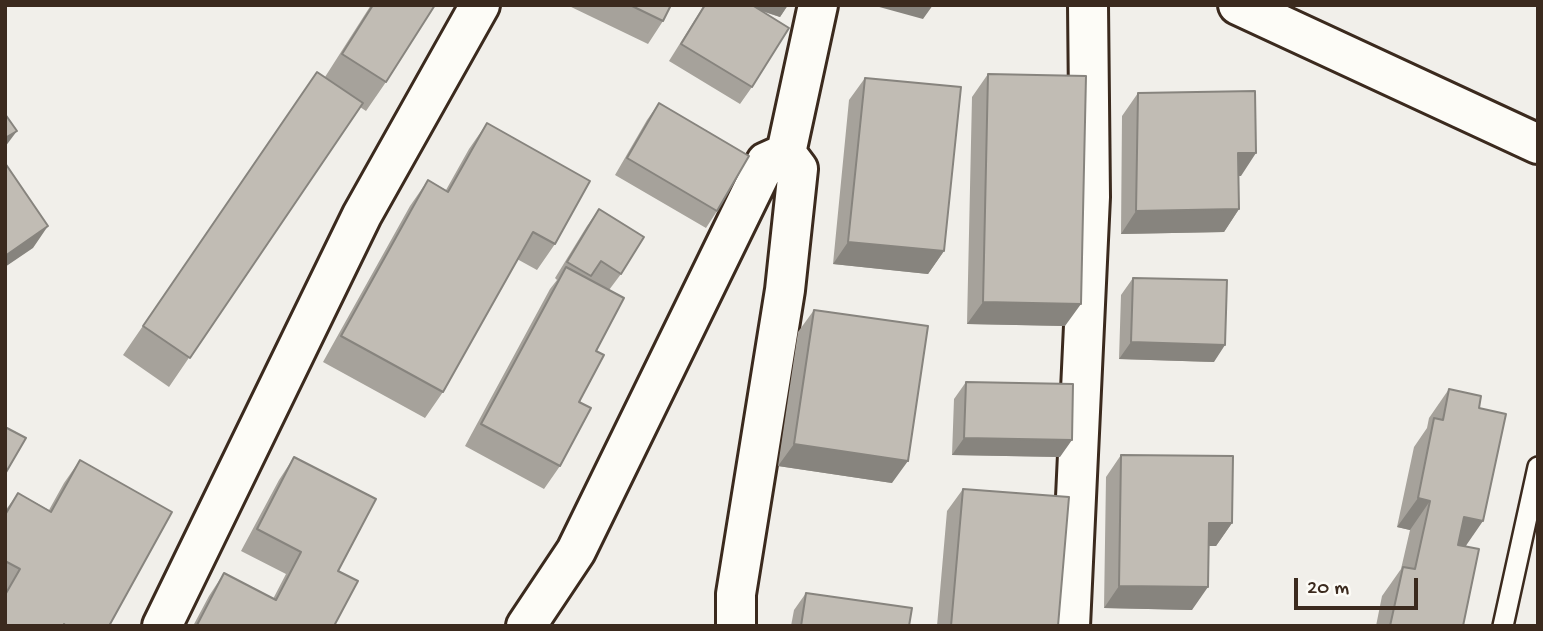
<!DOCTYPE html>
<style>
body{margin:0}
#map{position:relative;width:1543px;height:631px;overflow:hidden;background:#f1efea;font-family:"Gochi Hand",sans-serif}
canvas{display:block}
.frame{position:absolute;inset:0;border:7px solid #3b2a1e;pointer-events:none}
.scale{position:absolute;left:1294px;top:578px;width:124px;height:32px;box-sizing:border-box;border:4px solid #3b2a1e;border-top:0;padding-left:9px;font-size:21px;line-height:24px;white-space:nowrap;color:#3b2a1e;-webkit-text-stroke:5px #fdfcf7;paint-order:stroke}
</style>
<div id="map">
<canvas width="1543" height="631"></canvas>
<div class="frame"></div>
<div class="scale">20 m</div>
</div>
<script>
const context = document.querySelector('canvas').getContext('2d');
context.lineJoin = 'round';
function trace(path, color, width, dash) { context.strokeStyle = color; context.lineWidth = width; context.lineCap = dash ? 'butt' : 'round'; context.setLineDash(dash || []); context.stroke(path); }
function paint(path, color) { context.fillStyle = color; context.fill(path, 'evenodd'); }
const service = new Path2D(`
 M 1503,626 L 1538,467`);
const minor = new Path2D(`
 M 1238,5 L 1538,144
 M 786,153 L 818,5
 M 162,626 L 362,215 L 480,5
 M 526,626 L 576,551 L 766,162 L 786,153 L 798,169 L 785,290 L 736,594 L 736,626
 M 1070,626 L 1090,197 L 1088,5`);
const wall = new Path2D(`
 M 371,5 L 435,5 L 386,82 L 366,111 L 360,107 L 169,387 L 123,355 L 297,101 L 325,77 Z
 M 567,5 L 671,5 L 663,21 L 648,44 Z
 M 704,5 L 788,5 L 780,17 L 761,11 L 752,87 L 740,104 L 669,61 Z
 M 988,74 L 1065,326 L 967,324 L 972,97 Z
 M 865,78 L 944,251 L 928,274 L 833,264 L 849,100 Z
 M 1138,93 L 1241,176 L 1239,176 L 1239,209 L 1224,232 L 1121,234 L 1122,116 Z
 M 659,103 L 717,211 L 706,228 L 615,175 L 647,120 Z
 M 487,123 L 555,244 L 537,270 L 517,259 L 443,392 L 425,418 L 323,362 L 410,206 L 428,180 L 446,190 L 469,149 Z
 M 599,209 L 621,274 L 609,290 L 596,351 L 560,466 L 544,489 L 465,446 L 550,289 L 557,280 L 555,278 L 587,226 Z
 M 1133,278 L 1214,362 L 1119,359 L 1121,295 Z
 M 814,310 L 892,483 L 778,466 L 798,332 Z
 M 966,382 L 1060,457 L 952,455 L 954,399 Z
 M 1449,389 L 1479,408 L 1466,547 L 1463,626 L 1376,626 L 1382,596 L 1401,569 L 1410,530 L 1397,527 L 1414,447 L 1427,428 L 1429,418 Z
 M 1121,455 L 1232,523 L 1216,546 L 1208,546 L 1192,610 L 1104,608 L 1106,477 Z
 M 294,457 L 338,571 L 334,626 L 193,626 L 209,596 L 224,573 L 273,599 L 286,574 L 241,551 L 279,480 Z
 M 80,460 L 109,626 L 5,626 L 5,511 L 18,493 L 49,510 L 64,483 Z
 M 963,489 L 1058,626 L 937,626 L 947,511 Z
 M 806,593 L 909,626 L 791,626 L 794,610 Z`);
const shadedWall = new Path2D(`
 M 745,5 L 788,5 L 780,17 Z
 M 872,5 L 933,5 L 923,19 Z
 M 17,131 L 5,147 L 5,138 Z
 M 1238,153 L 1256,153 L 1241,176 L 1223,176 Z
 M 1239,209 L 1224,232 L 1121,234 L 1136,211 Z
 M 48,226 L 33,248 L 5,267 L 5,256 Z
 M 848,242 L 944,251 L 928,274 L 833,264 Z
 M 983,302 L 1081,304 L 1065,326 L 967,324 Z
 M 1131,342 L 1225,345 L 1214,362 L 1119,359 Z
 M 964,438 L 1072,440 L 1060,457 L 952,455 Z
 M 794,444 L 908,461 L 892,483 L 778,466 Z
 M 1418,498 L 1430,501 L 1410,530 L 1397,527 Z
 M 1464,517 L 1483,521 L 1463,550 L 1444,546 Z
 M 1209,523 L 1232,523 L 1216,546 L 1193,546 Z
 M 1119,586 L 1208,587 L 1192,610 L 1104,608 Z`);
const building = new Path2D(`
 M 373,5 L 435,5 L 386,82 L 342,54 Z
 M 630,5 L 671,5 L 663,21 Z
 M 705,5 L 752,5 L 789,28 L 752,87 L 681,44 Z
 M 317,72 L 363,103 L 190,358 L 143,326 Z
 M 988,74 L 1086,76 L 1081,304 L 983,302 Z
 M 865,78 L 961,87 L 944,251 L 848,242 Z
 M 1255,91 L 1256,153 L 1238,153 L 1239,209 L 1136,211 L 1138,93 Z
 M 659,103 L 749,156 L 717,211 L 627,158 Z
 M 5,114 L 17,131 L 5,138 Z
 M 487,123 L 590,181 L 555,244 L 533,232 L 443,392 L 341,336 L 428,180 L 448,192 Z
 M 5,163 L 48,226 L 5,256 Z
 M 599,209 L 644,237 L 621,274 L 601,261 L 591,276 L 567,262 Z
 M 566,267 L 624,298 L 596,351 L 604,355 L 579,402 L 591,408 L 560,466 L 481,424 Z
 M 1133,278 L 1227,280 L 1225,345 L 1131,342 Z
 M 814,310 L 928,326 L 908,461 L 794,444 Z
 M 966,382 L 1073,384 L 1072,440 L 964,438 Z
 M 1449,389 L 1481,396 L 1479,408 L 1506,414 L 1483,521 L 1464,517 L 1458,545 L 1479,549 L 1463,626 L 1390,626 L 1403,567 L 1415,569 L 1430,501 L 1418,498 L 1434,418 L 1443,420 Z
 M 5,427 L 26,438 L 5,474 Z
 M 1121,455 L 1233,456 L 1232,523 L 1209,523 L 1208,587 L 1119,586 Z
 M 294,457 L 376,499 L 338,571 L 358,581 L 334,626 L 197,625 L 224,573 L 276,600 L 301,552 L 257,529 Z
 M 80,460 L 172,512 L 109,626 L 66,626 L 64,624 L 63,626 L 5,626 L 5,595 L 20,569 L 5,561 L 5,515 L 18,493 L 51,512 Z
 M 963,489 L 1069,497 L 1058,626 L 951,626 Z
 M 806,593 L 912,608 L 909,626 L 801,626 Z`);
trace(service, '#3b2a1e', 24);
trace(minor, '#3b2a1e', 44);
trace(service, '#fdfcf7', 19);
trace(minor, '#fdfcf7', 38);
paint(wall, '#a6a29b');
paint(shadedWall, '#87847e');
paint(building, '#c1bcb4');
trace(building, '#87847e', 2);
</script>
